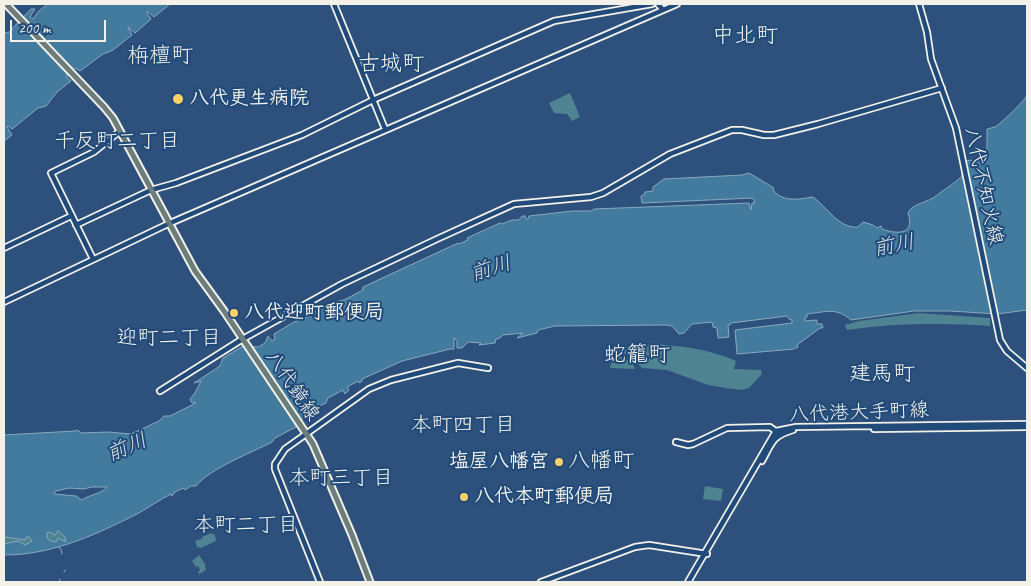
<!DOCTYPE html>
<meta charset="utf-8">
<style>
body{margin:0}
#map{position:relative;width:1031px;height:586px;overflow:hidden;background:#2d517c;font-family:Caveat,sans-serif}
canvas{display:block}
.frame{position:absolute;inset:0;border:5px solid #f4f1e8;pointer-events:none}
.scale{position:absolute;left:10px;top:20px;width:96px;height:22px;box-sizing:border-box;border:2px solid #f4f1e8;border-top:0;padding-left:6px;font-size:15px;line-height:18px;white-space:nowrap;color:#f4f1e8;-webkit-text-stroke:4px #1f4a7a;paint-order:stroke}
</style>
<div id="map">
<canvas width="1031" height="586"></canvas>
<div class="frame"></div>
<div class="scale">200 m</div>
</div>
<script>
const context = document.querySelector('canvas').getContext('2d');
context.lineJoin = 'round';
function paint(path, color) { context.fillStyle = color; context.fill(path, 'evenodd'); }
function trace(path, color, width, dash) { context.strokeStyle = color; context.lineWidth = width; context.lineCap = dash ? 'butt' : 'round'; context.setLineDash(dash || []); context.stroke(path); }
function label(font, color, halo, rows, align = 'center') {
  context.font = font + ' Caveat,"Klee One",sans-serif'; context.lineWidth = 4; context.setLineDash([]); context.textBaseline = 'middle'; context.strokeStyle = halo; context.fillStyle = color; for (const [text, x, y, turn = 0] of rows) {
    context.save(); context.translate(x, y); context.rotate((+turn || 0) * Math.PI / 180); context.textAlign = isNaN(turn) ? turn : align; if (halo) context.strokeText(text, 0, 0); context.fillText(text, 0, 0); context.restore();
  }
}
const green = new Path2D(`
 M 570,93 L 580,117 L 572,121 L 567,114 L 554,113 L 549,103 Z
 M 919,313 L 990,318 L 990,326 C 942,323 895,323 847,330 L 845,325 L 859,321 Z
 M 649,344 C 679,345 709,349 736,361 L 734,369 L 761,370 L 762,374 L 749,388 L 742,390 L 726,388 L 708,385 L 667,370 L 642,368 L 629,355 L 613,353 L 611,350 L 617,347 Z
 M 613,355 C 622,357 632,359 635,369 L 610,368 Z
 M 705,486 L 723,489 L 721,501 L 703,499 Z
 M 101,530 C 69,544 39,555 4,555 L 4,537 L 25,540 L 25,537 L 57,531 Z
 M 211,533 L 215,535 L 216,541 L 201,548 L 197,547 L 195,541 L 202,539 L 202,537 Z
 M 199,555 L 205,564 L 206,570 L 199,574 L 198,572 L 200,570 L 198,566 L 196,567 L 192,561 Z`);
const water = new Path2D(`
 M 48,4 L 170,4 L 154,17 L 147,11 L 147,13 L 151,19 L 135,33 L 128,27 L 132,35 L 113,50 L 103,54 L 80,71 L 75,68 L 67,73 L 67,78 L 71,81 L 57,92 L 46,106 L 38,108 L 12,129 L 8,126 L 7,127 L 12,135 L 4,141 L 4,32 L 8,33 L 31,9 L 35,9 L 30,17 L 33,19 L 38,12 Z
 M 1027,95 L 1027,310 L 997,314 L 950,311 L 914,311 L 851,320 C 836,307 826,312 807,314 L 807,317 L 805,318 L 805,321 L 817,320 L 817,324 L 822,324 L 823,328 L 820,328 L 797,345 L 798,347 L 794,349 L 737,354 L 735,330 L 792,323 L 792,320 L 789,319 L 787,316 L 731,323 L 730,325 L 728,325 L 729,337 L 718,338 L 717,328 L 713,327 L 712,322 L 692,324 L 684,333 L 679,334 L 672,326 L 666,325 L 555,326 L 538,330 L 537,333 L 517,338 L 523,333 L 503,335 L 500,338 L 496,339 L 495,343 L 479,345 L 481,343 L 468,342 L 462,348 L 457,348 L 457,341 L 454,338 L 454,349 L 450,349 L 402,361 L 362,379 L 362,381 L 359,383 L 358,381 L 347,387 L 349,390 L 345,394 L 343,390 L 328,398 L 326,403 C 315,407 305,418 295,425 L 296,427 L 275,438 L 272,442 C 251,453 209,469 196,486 L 191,486 L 185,490 L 183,488 L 175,492 L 172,496 L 171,494 C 159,500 148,508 137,514 C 95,535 52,555 4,555 L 4,544 L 18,541 L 25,545 L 32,541 L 29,537 L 26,537 L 26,540 L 4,537 L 4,435 L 75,431 L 78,430 L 81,433 L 108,432 L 131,434 L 159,421 L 164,416 L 170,416 L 196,403 L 195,402 L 192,403 L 190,399 L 195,393 L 201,381 L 194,383 L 220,366 L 223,358 L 243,346 L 258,347 L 265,343 L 268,336 L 272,341 L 275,339 L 274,334 L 294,322 L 308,317 L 314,312 L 322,310 L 335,302 L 344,300 L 363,290 L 363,287 L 458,243 L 459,244 L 468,240 L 467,238 L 500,223 L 502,224 L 512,220 L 519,220 L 522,216 L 525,216 L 526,219 L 528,219 L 529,216 L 573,211 L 591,211 L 594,209 L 749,203 L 751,210 L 752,203 L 755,203 L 753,198 L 642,203 L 641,196 L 645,194 L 645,192 L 653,191 L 653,187 L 664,179 L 742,175 L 749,173 L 774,188 L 773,190 C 784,203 798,199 813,197 C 827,207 839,229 858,227 L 863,222 L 873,225 L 877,228 L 881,226 L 882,229 C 899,235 915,234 908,213 C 913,203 927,203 936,196 C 944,189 953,185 962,176 L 962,165 L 966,161 L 971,160 L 977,163 L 987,149 L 987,129 C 988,129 994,127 995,127 C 1000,124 1025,101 1027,95 ZM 92,487 L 107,487 C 100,495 90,494 82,500 L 76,496 L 54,494 L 56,491 L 69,488 L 83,489 ZM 58,531 L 65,537 L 66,542 L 58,538 L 56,542 L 51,541 L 47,538 L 47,533 L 49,532 L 55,535 Z`);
const stream = new Path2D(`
 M 58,547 L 61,549 L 62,554
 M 64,572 L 65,570
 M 59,582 L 60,579`);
const secondary = new Path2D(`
 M 334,4 L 385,129
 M 658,4 L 663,10
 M 919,4 L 927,32 L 931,59 L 956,128 L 1000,340 L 1007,351 L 1027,368
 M 76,225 L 151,190 L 176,183 L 302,135 L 373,100 L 554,21 L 652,4
 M 4,248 L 71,216
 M 93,259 L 51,173 L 94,152 L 120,131
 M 4,302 L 168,224 L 677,4
 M 160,391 L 241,340 L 342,284 L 437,239 L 514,204 L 591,197 L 603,193 L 670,154 L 732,130 L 742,130 L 764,135 L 774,135 L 818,124 L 942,88
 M 874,429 L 1027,427
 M 676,442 L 688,445 L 693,444 L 727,428 L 770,427 L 778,433
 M 762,461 C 772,443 772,436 793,430
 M 320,582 L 275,469 L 275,464 L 285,449 L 369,389 L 391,380 L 458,363 L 488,368
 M 541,582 L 635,547 L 649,545 L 707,554
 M 688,582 L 776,431 L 796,427 L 1027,424`);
const primary = new Path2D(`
 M 6,4 L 104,107 L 113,118 L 195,271 L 224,311 L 313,444 L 352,535 L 370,582`);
const markers = [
 [178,99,6,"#ffd166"],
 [234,313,5,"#ffd166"],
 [559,462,5,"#ffd166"],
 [464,497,5,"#ffd166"]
];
const poiNames = [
 ["八代更生病院",189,99],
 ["八代迎町郵便局",244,313],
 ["塩屋八幡宮",549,462,"right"],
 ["八代本町郵便局",474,497]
];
const streetNames = [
 ["八代不知火線",983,186,78],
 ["八代鏡線",292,386,56],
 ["八代港大手町線",859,413,-2]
];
const neighbourhoodNames = [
 ["千反町二丁目",117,141],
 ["迎町二丁目",169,338],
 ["本町四丁目",463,425],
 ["本町三丁目",341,478],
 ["本町二丁目",246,525]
];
const waterNames = [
 ["前川",894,246,-11],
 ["前川",491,269,-17],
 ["前川",127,448,-23]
];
const quarterNames = [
 ["中北町",745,36],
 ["栴檀町",160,56],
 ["古城町",391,64],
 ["蛇籠町",637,355],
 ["建馬町",882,374],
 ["八幡町",601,461]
];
paint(green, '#4e8391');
paint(water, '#437b9f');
trace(water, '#8aaabc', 1);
trace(stream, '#8aaabc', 1);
trace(secondary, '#f4f1e8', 8);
trace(primary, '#f4f1e8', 9);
trace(secondary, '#1f4a7a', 4.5);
trace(primary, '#6c7e7c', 5);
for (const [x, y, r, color] of markers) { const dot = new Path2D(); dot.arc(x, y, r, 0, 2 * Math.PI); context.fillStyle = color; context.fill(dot); trace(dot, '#1f4a7a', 2); }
label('bold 20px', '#f4f1e8', '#1f4a7a', poiNames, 'left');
label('20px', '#f4f1e8', '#1f4a7a', streetNames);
label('21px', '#f4f1e8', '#1f4a7a', neighbourhoodNames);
label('italic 21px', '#d9dfdd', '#1f4a7a', waterNames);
label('22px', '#f4f1e8', '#1f4a7a', quarterNames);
</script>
